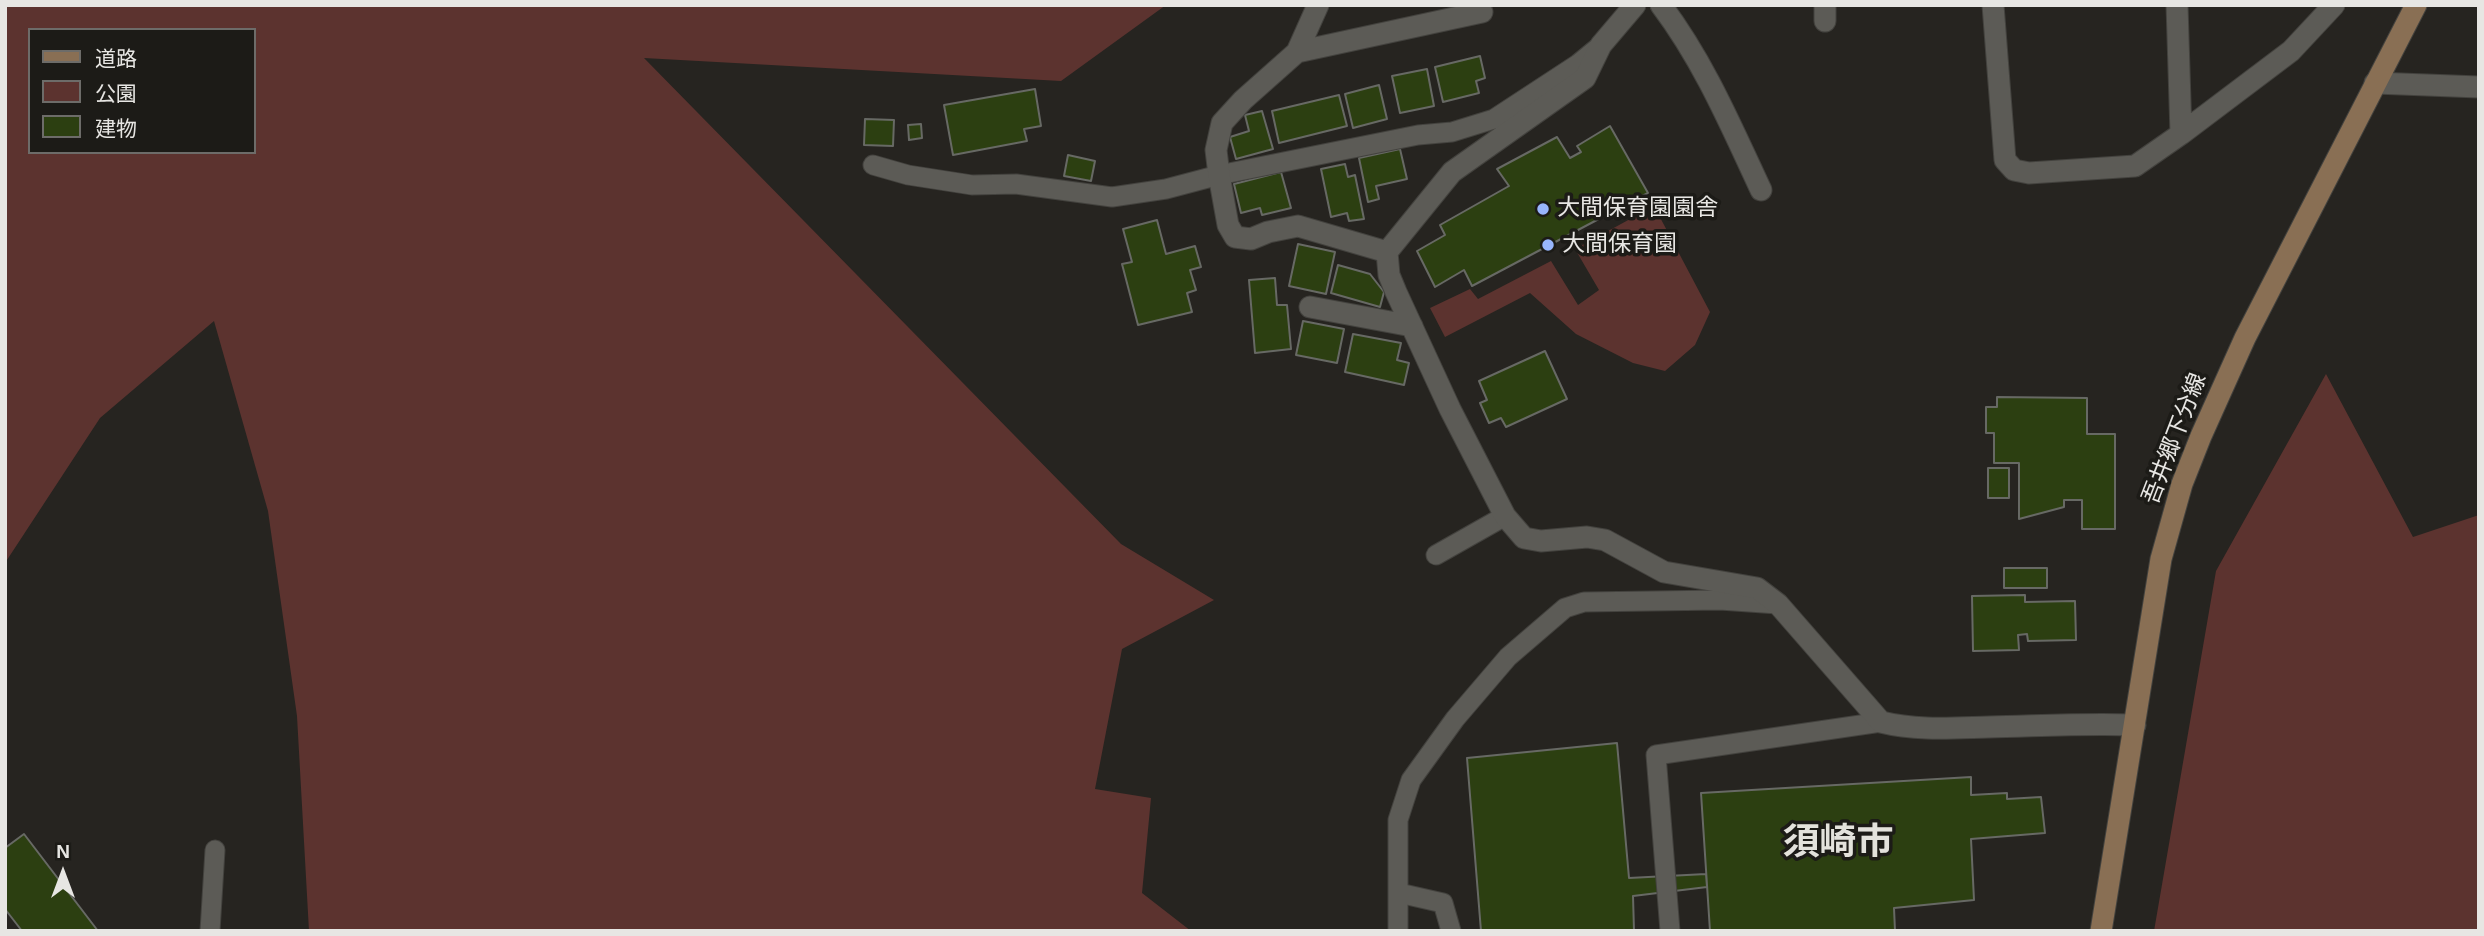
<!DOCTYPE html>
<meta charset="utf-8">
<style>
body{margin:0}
#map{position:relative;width:2484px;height:936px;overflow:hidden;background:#262420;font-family:Arial,"Noto Sans JP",sans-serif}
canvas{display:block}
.frame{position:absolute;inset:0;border:7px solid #e7e6e3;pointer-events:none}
.legend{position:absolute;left:28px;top:28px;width:228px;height:126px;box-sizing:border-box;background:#1c1b17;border:2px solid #6d6c69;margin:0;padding:9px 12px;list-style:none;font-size:21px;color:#e7e6e3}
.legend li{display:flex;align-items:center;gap:14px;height:35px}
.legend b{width:35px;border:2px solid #6d6c69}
.north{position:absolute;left:28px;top:838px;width:70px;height:70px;-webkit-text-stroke:5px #1c1b17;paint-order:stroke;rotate:0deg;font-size:19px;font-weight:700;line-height:28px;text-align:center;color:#e7e6e3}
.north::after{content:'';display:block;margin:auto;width:24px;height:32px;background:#e7e6e3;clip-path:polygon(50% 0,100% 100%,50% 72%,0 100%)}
</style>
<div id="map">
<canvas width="2484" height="936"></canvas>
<div class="frame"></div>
<ul class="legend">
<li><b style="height:9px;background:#896f54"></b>道路</li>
<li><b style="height:19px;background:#5c332f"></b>公園</li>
<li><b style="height:19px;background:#2c3f11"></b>建物</li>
</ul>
<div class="north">N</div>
</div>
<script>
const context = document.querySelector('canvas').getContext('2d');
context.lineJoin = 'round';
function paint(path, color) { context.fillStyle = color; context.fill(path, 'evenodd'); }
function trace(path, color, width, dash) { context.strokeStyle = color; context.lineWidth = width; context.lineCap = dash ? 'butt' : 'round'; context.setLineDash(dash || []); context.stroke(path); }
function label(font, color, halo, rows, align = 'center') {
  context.font = font + ' Arial,"Noto Sans JP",sans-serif'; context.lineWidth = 7; context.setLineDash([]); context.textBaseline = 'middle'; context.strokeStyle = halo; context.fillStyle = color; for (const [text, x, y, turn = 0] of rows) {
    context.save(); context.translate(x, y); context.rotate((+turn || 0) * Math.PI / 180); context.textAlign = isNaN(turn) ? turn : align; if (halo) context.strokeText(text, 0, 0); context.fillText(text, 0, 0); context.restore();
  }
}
const green = new Path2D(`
 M 5,5 L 1166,5 L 1061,81 L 644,58 L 1121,544 L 1214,600 L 1122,649 L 1095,789 L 1151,798 L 1142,893 L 1191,931 L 309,931 L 297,716 L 268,511 L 214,321 L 100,418 L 5,563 ZM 30,30 L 254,30 L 254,152 L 30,152 Z
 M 1654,206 L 1710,312 L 1695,345 L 1665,371 L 1633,363 L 1576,334 L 1530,293 L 1445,337 L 1430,308 L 1470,289 L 1478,299 L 1551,261 L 1578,305 L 1599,290 L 1575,249 Z
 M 2326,374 L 2413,537 L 2479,515 L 2479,931 L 2154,931 L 2216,571 Z`);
const building = new Path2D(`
 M 1480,56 L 1485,78 L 1476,81 L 1479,93 L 1443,102 L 1435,67 Z
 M 1427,69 L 1434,106 L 1400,113 L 1392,76 Z
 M 1379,85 L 1387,119 L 1353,128 L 1345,94 Z
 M 1035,89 L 1041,126 L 1024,129 L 1027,141 L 953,155 L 944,105 Z
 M 1339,95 L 1347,126 L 1279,143 L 1272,111 Z
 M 1262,111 L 1273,149 L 1236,159 L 1230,137 L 1249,131 L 1245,115 Z
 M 865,119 L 894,120 L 893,146 L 864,145 Z
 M 921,124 L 922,138 L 909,140 L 908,125 Z
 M 1610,126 L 1648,193 L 1472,286 L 1464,270 L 1435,287 L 1417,251 L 1445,235 L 1440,225 L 1509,186 L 1497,169 L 1557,137 L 1570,158 L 1581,152 L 1577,146 Z
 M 1400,149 L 1407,179 L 1376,186 L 1379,199 L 1368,202 L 1359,158 Z
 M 1068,155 L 1095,161 L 1091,181 L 1064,176 Z
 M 1345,164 L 1348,177 L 1355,175 L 1364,219 L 1349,221 L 1347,213 L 1331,217 L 1321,169 Z
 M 1281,172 L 1291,208 L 1262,215 L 1260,208 L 1241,213 L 1234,184 Z
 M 1157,220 L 1166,254 L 1195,246 L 1201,267 L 1190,270 L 1196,290 L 1187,293 L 1192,312 L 1138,325 L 1122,264 L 1132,262 L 1123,229 Z
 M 1298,244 L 1335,252 L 1326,294 L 1289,286 Z
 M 1338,265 L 1370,274 L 1384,292 L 1380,307 L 1331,293 Z
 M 1275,278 L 1277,305 L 1287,305 L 1291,349 L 1255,353 L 1249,280 Z
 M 1303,321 L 1344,329 L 1337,363 L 1296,355 Z
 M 1353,334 L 1401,343 L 1397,360 L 1409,363 L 1404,385 L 1345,372 Z
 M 1545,351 L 1567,399 L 1506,427 L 1501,418 L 1489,423 L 1480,403 L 1487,400 L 1479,381 Z
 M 1997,397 L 2087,398 L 2087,434 L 2115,434 L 2115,529 L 2082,529 L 2082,500 L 2064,500 L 2064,507 L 2019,519 L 2019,463 L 1994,463 L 1994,433 L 1986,433 L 1986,407 L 1997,407 Z
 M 1988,468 L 2009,468 L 2009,498 L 1988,498 Z
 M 2004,568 L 2047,568 L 2047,588 L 2004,588 Z
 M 2025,595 L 2025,602 L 2075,601 L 2076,640 L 2028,641 L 2027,634 L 2018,635 L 2019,650 L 1973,651 L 1972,596 Z
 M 1617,743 L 1629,878 L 1706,874 L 1707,887 L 1633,896 L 1634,931 L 1481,931 L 1467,758 Z
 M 1971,777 L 1971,795 L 2007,793 L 2007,799 L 2041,797 L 2045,833 L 1971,839 L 1974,900 L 1894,908 L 1895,931 L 1710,931 L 1701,793 Z
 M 24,834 L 98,931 L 22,931 L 5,909 L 5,848 Z`);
const lane = new Path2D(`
 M 873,165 L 908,175 L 972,185 L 1016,184 L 1112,197 L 1166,189 L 1219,175 L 1418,135 L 1452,132 L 1494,119 L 1578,64 L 1600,46
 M 1436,555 L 1505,516
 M 1399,893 L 1443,903 L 1451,931
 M 210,931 L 215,850
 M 1398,931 L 1398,820 L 1411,780 L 1455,719 L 1508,657 L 1565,608 L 1584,602 L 1720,600 L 1778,604
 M 1670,931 L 1656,755 L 1881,722`);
const street = new Path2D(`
 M 1318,5 L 1297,52 L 1243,100 L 1222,123 L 1216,150 L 1219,175 L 1228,225 L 1235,237 L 1251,239 L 1268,232 L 1298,226 L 1387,252
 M 1635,5 L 1601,45 L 1585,78 L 1452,172 L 1387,252 L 1389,275 L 1396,292 L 1450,409 L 1505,516 L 1524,538 L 1541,541 L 1587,537 L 1605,540 L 1664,572 L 1757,588 L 1778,604 L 1881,722 C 1917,731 1952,728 1989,727 C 2038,726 2087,723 2135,725
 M 1661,5 C 1704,62 1731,126 1761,190
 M 1825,5 L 1825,21
 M 1993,5 L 2005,160 L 2014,170 L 2029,173 L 2135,166 L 2181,134 L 2177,5
 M 1297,52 L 1482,12
 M 2375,83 L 2479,87
 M 2181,134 L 2291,51 L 2334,5
 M 1310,307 L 1412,326`);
const secondary = new Path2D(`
 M 2101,931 L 2161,559 L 2182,484 L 2201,436 L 2245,338 L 2416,5`);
const markers = [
 [1543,209,7,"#98b5fd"],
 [1548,245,7,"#98b5fd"]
];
const poiNames = [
 ["大間保育園園舎",1557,209],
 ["大間保育園",1562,245]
];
const streetNames = [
 ["吾井郷下分線",2175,439,-69]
];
const townNames = [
 ["須崎市",1838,844]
];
paint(green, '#5c332f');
paint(building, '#2c3f11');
trace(building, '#676964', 2);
trace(lane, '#43423e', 21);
trace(street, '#43423e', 23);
trace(secondary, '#43423e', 23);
trace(lane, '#5c5b56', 19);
trace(street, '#5c5b56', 21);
trace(secondary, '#896f54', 21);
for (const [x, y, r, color] of markers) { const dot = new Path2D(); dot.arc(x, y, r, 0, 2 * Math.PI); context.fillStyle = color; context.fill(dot); trace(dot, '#1c1b17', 2.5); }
label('23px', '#e7e6e3', '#1c1b17', poiNames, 'left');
label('23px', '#e7e6e3', '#1c1b17', streetNames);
label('bold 37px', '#e3e2dc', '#1c1b17', townNames);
</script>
